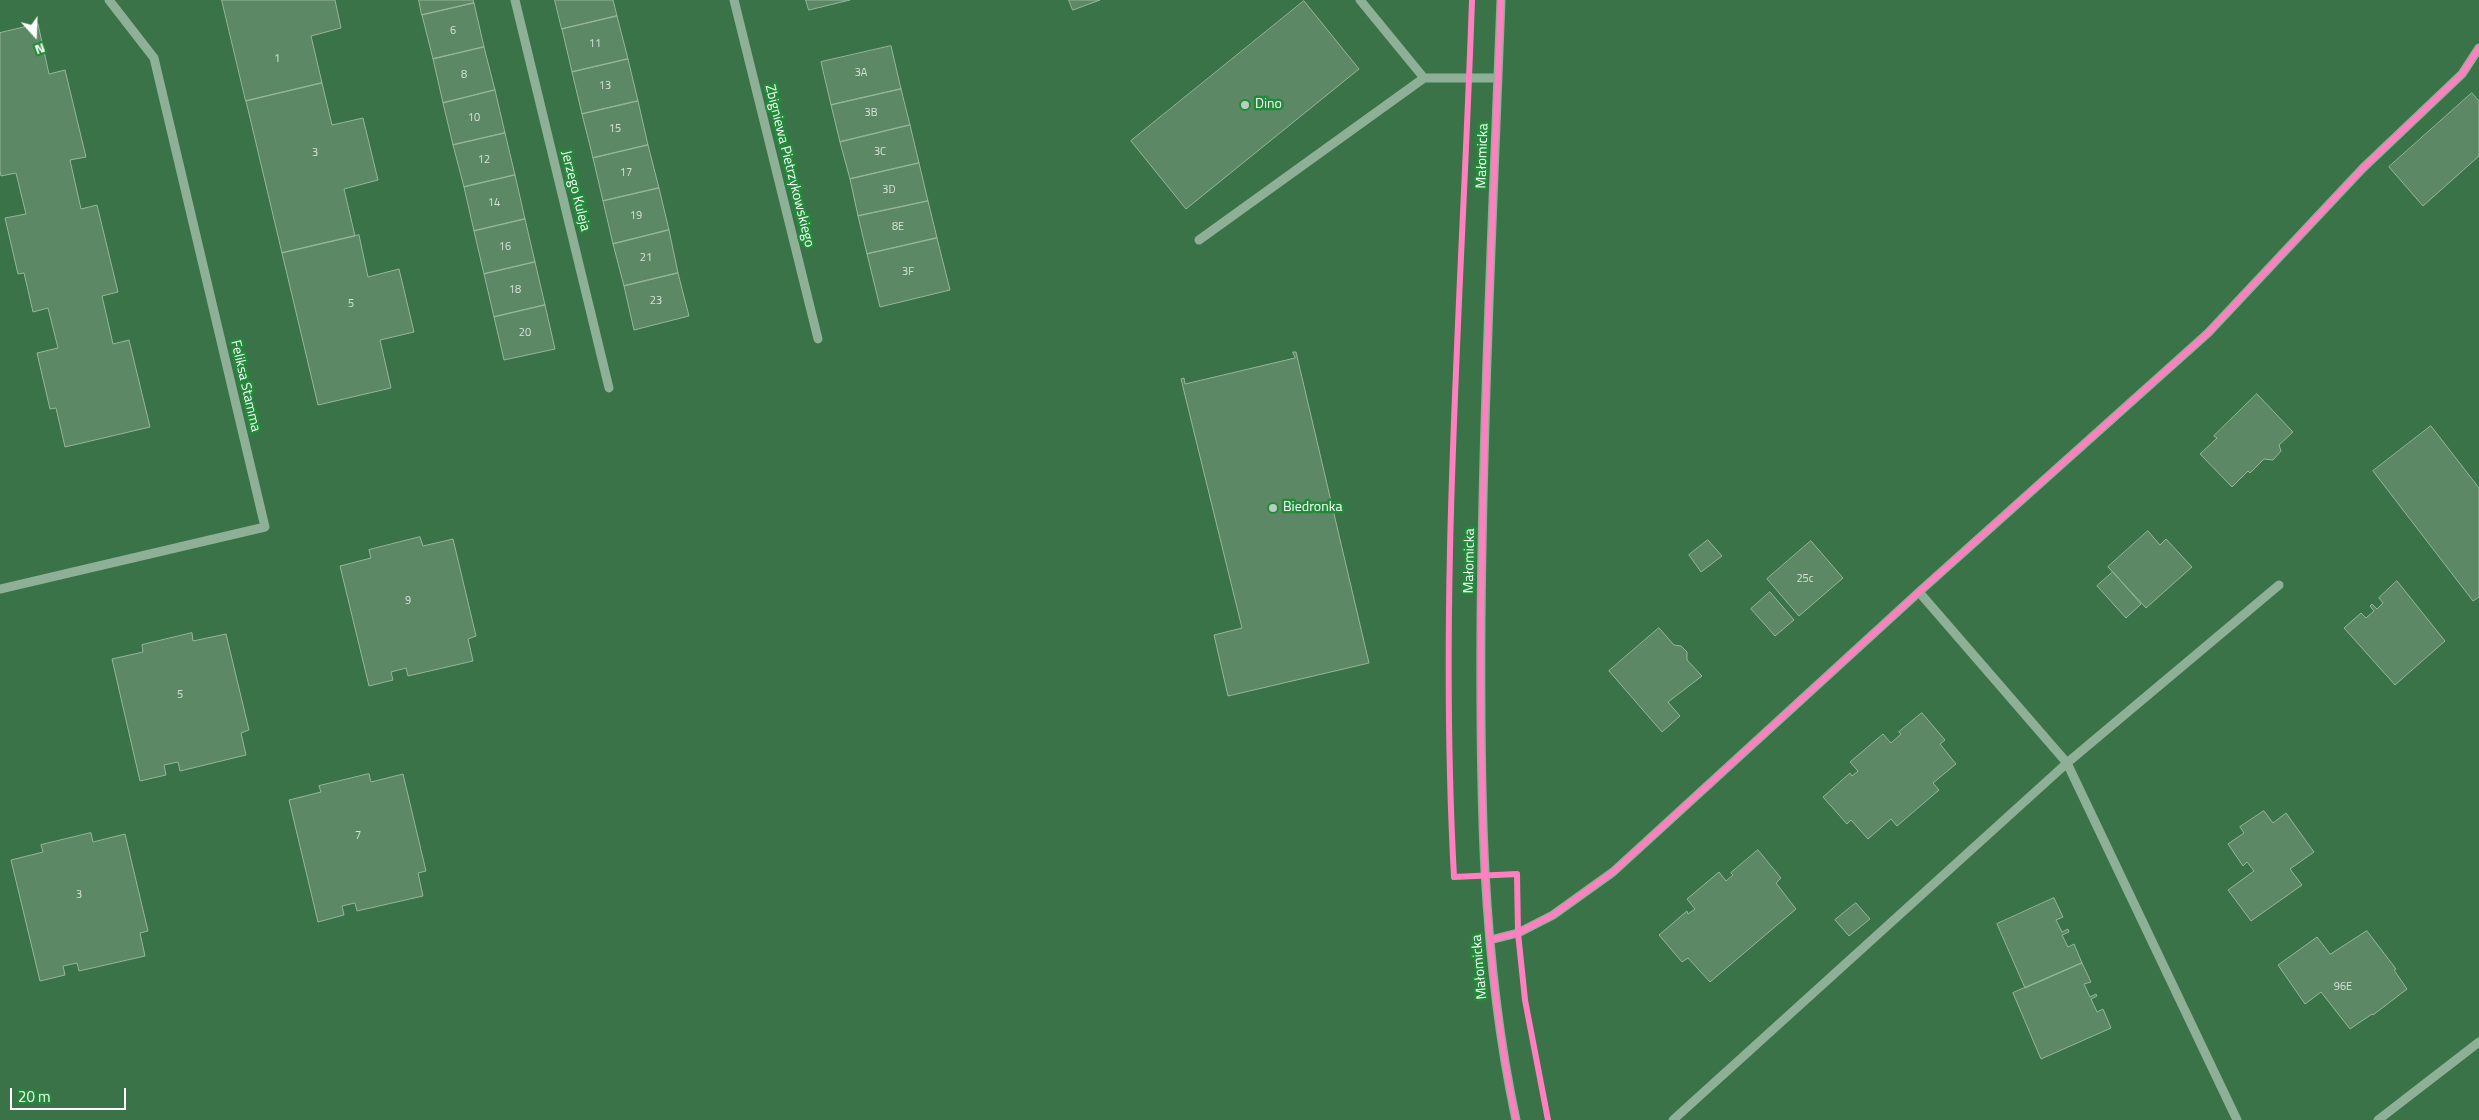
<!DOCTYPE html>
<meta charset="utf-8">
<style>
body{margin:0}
#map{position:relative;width:2479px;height:1120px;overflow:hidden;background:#3a7347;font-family:"Titillium Web",sans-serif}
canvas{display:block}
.north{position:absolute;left:10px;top:10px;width:50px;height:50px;-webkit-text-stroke:4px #228b3a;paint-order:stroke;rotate:160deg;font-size:14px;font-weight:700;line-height:20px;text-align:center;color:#fff}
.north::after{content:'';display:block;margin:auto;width:18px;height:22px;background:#fff;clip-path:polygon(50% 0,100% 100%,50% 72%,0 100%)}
.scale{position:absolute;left:10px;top:1088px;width:116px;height:22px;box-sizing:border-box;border:2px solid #fff;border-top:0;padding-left:6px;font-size:15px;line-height:18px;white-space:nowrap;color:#fff;-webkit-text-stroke:4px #228b3a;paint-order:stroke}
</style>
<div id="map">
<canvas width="2479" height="1120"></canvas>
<div class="north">N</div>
<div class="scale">20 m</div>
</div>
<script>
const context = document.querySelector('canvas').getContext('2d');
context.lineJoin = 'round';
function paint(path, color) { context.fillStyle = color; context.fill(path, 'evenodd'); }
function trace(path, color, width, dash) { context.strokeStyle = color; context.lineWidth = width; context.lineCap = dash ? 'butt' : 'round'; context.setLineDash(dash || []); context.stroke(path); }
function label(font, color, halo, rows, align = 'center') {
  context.font = font + ' "Titillium Web",sans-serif'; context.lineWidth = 5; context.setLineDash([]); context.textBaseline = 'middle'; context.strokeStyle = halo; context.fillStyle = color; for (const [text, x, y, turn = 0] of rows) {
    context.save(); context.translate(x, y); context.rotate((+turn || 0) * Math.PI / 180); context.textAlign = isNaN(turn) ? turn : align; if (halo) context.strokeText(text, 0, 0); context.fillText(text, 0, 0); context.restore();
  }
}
const building = new Path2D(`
 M 222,0 L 335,0 L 341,28 L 311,36 L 322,83 L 246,101 Z
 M 419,0 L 473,0 L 474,3 L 422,15 Z
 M 555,0 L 613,0 L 617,16 L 562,29 Z
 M 806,0 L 850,0 L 809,10 Z
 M 1069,0 L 1100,0 L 1073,10 Z
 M 1304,1 L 1359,69 L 1186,209 L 1131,141 Z
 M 474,3 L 484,47 L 433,59 L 422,15 Z
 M 617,16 L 628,59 L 572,72 L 562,29 Z
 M 38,24 L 49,74 L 65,70 L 86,157 L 70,160 L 81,209 L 97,205 L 118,292 L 102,296 L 113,344 L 129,340 L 150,427 L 65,447 L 56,408 L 50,409 L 37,353 L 58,348 L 48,308 L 33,312 L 24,273 L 18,274 L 5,218 L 26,214 L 16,173 L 1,176 L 0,171 L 0,33 Z
 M 891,46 L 901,89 L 831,105 L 821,62 Z
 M 484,47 L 495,90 L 443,103 L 433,59 Z
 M 628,59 L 638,101 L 582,114 L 572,72 Z
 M 322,83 L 332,125 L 363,118 L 378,180 L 344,189 L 355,236 L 282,253 L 246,101 Z
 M 901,89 L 910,125 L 840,142 L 831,105 Z
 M 495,90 L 505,133 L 453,145 L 443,103 Z
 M 2472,93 L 2479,101 L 2479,156 L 2423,206 L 2389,167 Z
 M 638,101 L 648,145 L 593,158 L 582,114 Z
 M 910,125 L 919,163 L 850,179 L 840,142 Z
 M 505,133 L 515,175 L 464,187 L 453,145 Z
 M 648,145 L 659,188 L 603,201 L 593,158 Z
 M 919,163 L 928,201 L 858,216 L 850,179 Z
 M 515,175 L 525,219 L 474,231 L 464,187 Z
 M 659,188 L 669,230 L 613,244 L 603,201 Z
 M 928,201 L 937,238 L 867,254 L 858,216 Z
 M 525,219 L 535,262 L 484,274 L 474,231 Z
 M 669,230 L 678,273 L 624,286 L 613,244 Z
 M 359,235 L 368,277 L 399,269 L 414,332 L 380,340 L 391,388 L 318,405 L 282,253 Z
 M 937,238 L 950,290 L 880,307 L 867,254 Z
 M 535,262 L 545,305 L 494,317 L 484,274 Z
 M 678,273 L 689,316 L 634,330 L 624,286 Z
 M 545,305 L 555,349 L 504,360 L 494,317 Z
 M 1293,352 L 1296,352 L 1369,663 L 1228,696 L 1214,635 L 1242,628 L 1181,379 L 1184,378 L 1185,384 L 1295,358 Z
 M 2257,394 L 2293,432 L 2279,445 L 2281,451 L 2273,460 L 2264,459 L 2250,473 L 2248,471 L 2232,487 L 2200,454 L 2217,438 L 2214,436 Z
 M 2431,426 L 2479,488 L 2479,597 L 2473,601 L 2373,471 Z
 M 2148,531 L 2160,545 L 2166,539 L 2192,567 L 2146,608 L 2108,567 Z
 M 420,537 L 423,546 L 453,539 L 476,636 L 468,639 L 473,661 L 408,676 L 406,668 L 391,672 L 393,680 L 369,686 L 340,566 L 371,558 L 369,550 Z
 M 1708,540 L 1722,556 L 1701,572 L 1689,555 Z
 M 1811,541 L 1843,578 L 1799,616 L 1767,579 Z
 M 2113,572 L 2141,604 L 2126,618 L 2097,586 Z
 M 2397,581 L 2445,641 L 2395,685 L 2344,628 L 2361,613 L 2366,618 L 2374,611 L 2370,606 L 2372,604 L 2377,609 L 2383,603 L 2379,598 Z
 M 1770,592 L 1794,620 L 1775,636 L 1751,609 Z
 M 1659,628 L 1674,645 L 1681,646 L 1687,652 L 1687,660 L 1702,676 L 1668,702 L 1680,716 L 1662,732 L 1609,671 Z
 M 192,633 L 193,641 L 226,634 L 249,730 L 241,733 L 246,755 L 180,771 L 178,762 L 164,765 L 166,775 L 140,781 L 112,659 L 143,652 L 142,645 Z
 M 1922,713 L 1945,740 L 1940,744 L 1956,764 L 1933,783 L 1939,790 L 1897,826 L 1891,819 L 1868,839 L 1851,820 L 1847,824 L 1823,797 L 1850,773 L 1852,776 L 1858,771 L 1850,762 L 1883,734 L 1891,743 L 1901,734 L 1899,732 Z
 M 369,774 L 371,782 L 403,774 L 426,871 L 418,873 L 423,896 L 357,911 L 355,903 L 342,906 L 344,915 L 318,922 L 289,800 L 321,792 L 319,786 Z
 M 2264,811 L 2273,823 L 2286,813 L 2314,852 L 2290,869 L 2302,885 L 2251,921 L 2228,890 L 2254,871 L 2247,862 L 2243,866 L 2228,844 L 2244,833 L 2240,827 Z
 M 91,833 L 93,842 L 125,834 L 148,931 L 140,933 L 145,956 L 79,971 L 77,963 L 63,966 L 65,975 L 40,981 L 11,860 L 43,852 L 41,845 Z
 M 1758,850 L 1781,878 L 1776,883 L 1796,909 L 1710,982 L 1688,958 L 1682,962 L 1659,935 L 1687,911 L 1688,914 L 1695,909 L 1687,899 L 1719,872 L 1726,881 L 1733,875 L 1731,873 Z
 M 2054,898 L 2063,917 L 2056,920 L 2062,932 L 2068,929 L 2069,932 L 2062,935 L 2068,947 L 2074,944 L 2082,963 L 2025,988 L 1997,924 Z
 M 1856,903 L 1870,919 L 1849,936 L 1835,920 Z
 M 2367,931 L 2396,969 L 2394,970 L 2407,989 L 2373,1015 L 2372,1014 L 2350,1029 L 2321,992 L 2305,1004 L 2278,965 L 2317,937 L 2330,954 Z
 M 2082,963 L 2091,982 L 2084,984 L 2090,997 L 2096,994 L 2097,996 L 2091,999 L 2097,1012 L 2103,1009 L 2111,1028 L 2041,1059 L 2013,993 Z`);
const minor = new Path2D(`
 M 515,0 L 609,388
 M 734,0 L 818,339
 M 1360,0 L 1424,78
 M 1501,0 C 1493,207 1483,413 1481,620 C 1480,787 1481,956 1516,1120
 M 1199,240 L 1424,78 L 1498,78
 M 0,589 L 265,527 L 154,58 L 109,0
 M 1919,592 L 2067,763 L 2237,1120
 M 1490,940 L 1518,933 L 1553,915 L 1613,872 L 1919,592 L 2208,333 L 2363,168 L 2462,74 L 2479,48
 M 1673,1120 L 2067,763 L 2279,585
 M 2378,1120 L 2479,1042`);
const cycleway = new Path2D(`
 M 1472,0 C 1462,292 1438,585 1454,877 L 1517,874 L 1518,933 L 1525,1000 L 1548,1120
 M 1501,0 C 1493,207 1483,413 1481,620 C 1480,787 1481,956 1516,1120
 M 1490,940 L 1518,933 L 1553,915 L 1613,872 L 1919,592 L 2208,333 L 2363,168 L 2462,74 L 2479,48`);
const markers = [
 [1245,105,5,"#bacebf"],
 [1273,508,5,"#bacebf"]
];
const numberNames = [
 ["6",453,31],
 ["11",595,44],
 ["1",277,59],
 ["3A",861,73],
 ["8",464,75],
 ["13",605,86],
 ["3B",871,113],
 ["10",474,118],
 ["15",615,129],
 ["3C",880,152],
 ["3",315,153],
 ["12",484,160],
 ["17",626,173],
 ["3D",889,190],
 ["14",494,203],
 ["19",636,216],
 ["8E",898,227],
 ["16",505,247],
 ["21",646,258],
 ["3F",908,272],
 ["18",515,290],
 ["23",656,301],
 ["5",351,304],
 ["20",525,333],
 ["25c",1805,579],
 ["9",408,601],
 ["5",180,695],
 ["7",358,836],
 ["3",79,895],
 ["96E",2343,987]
];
const poiNames = [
 ["Dino",1255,105],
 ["Biedronka",1283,508]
];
const streetNames = [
 ["Małomicka",1483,156,-88],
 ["Zbigniewa Pietrzykowskiego",789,166,76],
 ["Jerzego Kuleja",575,191,76],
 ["Feliksa Stamma",245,386,77],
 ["Małomicka",1470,561,-89],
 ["Małomicka",1480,967,-95]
];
paint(building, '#5d8866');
trace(building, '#95b69c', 1);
trace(minor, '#8eb096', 9);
trace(cycleway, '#ff80c0', 6);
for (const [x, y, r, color] of markers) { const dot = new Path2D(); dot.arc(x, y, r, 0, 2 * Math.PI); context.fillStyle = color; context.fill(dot); trace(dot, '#228b3a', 2); }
label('11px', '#d6e1d9', null, numberNames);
label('14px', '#fff', '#228b3a', poiNames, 'left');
label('14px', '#fff', '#228b3a', streetNames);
</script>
